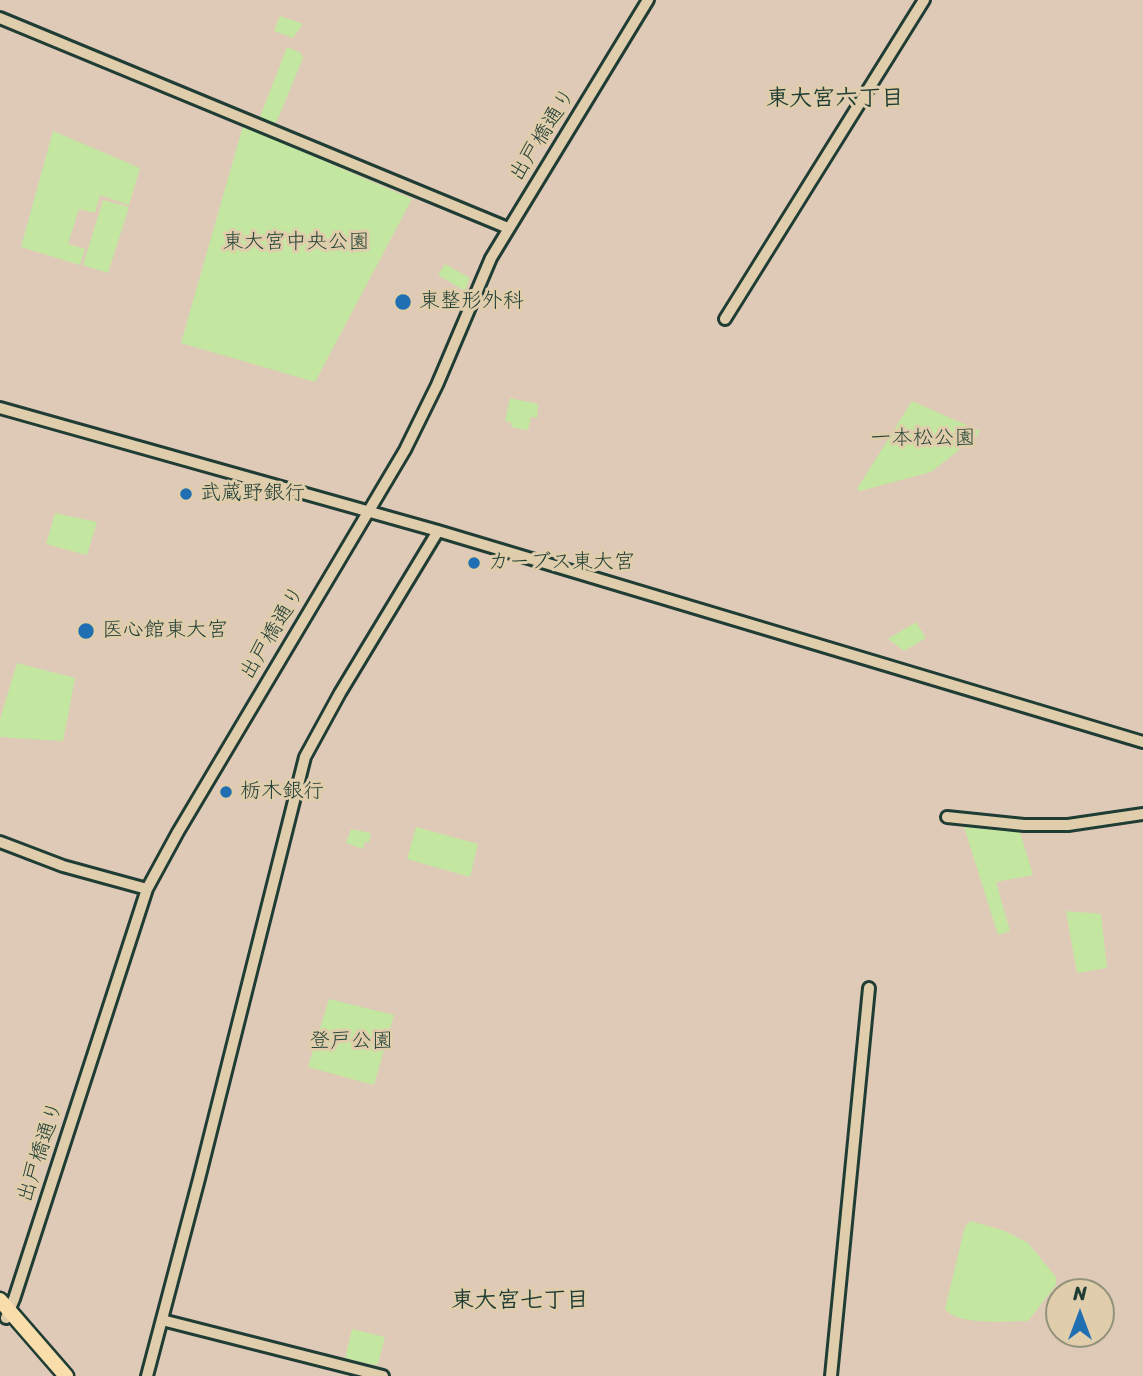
<!DOCTYPE html>
<meta charset="utf-8">
<style>
body{margin:0}
#map{position:relative;width:1143px;height:1376px;overflow:hidden;background:#dfc9b7;font-family:Sriracha,sans-serif}
canvas{display:block}
.north{position:absolute;left:1045px;top:1278px;width:70px;height:70px;box-sizing:border-box;background:#e0cdab;border:2px solid #93937b;border-radius:50%;rotate:0deg;font-size:19px;font-weight:700;line-height:28px;text-align:center;color:#1f3d34}
.north::after{content:'';display:block;margin:auto;width:24px;height:32px;background:#1f6fb2;clip-path:polygon(50% 0,100% 100%,50% 72%,0 100%)}
</style>
<div id="map">
<canvas width="1143" height="1376"></canvas>
<div class="north">N</div>
</div>
<script>
const context = document.querySelector('canvas').getContext('2d');
context.lineJoin = 'round';
function paint(path, color) { context.fillStyle = color; context.fill(path, 'evenodd'); }
function trace(path, color, width, dash) { context.strokeStyle = color; context.lineWidth = width; context.lineCap = dash ? 'butt' : 'round'; context.setLineDash(dash || []); context.stroke(path); }
function label(font, color, halo, rows, align = 'center') {
  context.font = font + ' Sriracha,"Klee One",sans-serif'; context.lineWidth = 6; context.setLineDash([]); context.textBaseline = 'middle'; context.strokeStyle = halo; context.fillStyle = color; for (const [text, x, y, turn = 0] of rows) {
    context.save(); context.translate(x, y); context.rotate((+turn || 0) * Math.PI / 180); context.textAlign = isNaN(turn) ? turn : align; if (halo) context.strokeText(text, 0, 0); context.fillText(text, 0, 0); context.restore();
  }
}
const green = new Path2D(`
 M 280,16 L 303,24 L 293,38 L 274,31 Z
 M 287,47 L 301,53 L 303,58 L 277,121 L 272,124 L 260,117 Z
 M 243,126 L 412,199 L 315,382 L 181,343 Z
 M 53,131 L 140,168 L 129,205 L 100,195 L 95,213 L 79,209 L 68,244 L 85,249 L 80,265 L 21,247 Z
 M 103,200 L 129,207 L 108,273 L 83,265 Z
 M 445,264 L 470,278 L 465,291 L 438,275 Z
 M 510,398 L 538,404 L 537,418 L 531,417 L 528,430 L 511,427 L 512,423 L 505,421 Z
 M 912,401 L 980,431 L 976,437 L 931,472 L 860,491 L 857,489 Z
 M 55,513 L 97,522 L 87,555 L 46,544 Z
 M 916,622 L 926,638 L 904,651 L 888,639 Z
 M 17,663 L 75,678 L 63,741 L 0,737 L 0,719 Z
 M 416,827 L 478,844 L 470,877 L 407,859 Z
 M 964,827 L 1020,832 L 1033,875 L 996,882 L 1010,931 L 998,935 Z
 M 351,829 L 371,833 L 369,842 L 365,842 L 363,849 L 346,843 Z
 M 1066,911 L 1101,914 L 1107,968 L 1077,973 Z
 M 329,999 L 394,1015 L 374,1085 L 308,1067 Z
 M 971,1221 L 1005,1231 L 1028,1243 L 1056,1277 L 1056,1285 L 1028,1321 C 1008,1321 958,1326 945,1309 L 965,1226 Z
 M 352,1329 L 385,1337 L 378,1364 L 374,1365 L 345,1358 Z`);
const tertiary = new Path2D(`
 M 0,18 L 508,228
 M 725,319 L 924,0
 M 0,408 L 438,531 L 1143,742
 M 947,817 L 1024,825 L 1068,825 L 1143,814
 M 0,842 L 63,866 L 147,889
 M 6,1318 L 14,1299 L 147,889 L 178,832 L 405,450 L 437,385 L 491,258 L 648,0
 M 162,1320 L 383,1376
 M 147,1376 L 199,1179 L 305,757 L 340,693 L 438,531
 M 831,1376 L 869,988`);
const primary = new Path2D(`
 M 0,1300 L 66,1376`);
const markers = [
 [403,302,9,"#1f6fb2"],
 [186,494,7,"#1f6fb2"],
 [474,563,7,"#1f6fb2"],
 [86,631,9,"#1f6fb2"],
 [226,792,7,"#1f6fb2"]
];
const streetNames = [
 ["出戸橋通り",543,135,-58],
 ["出戸橋通り",273,633,-59],
 ["出戸橋通り",41,1152,-72]
];
const parkNames = [
 ["東大宮中央公園",296,243],
 ["一本松公園",923,439],
 ["登戸公園",351,1042]
];
const poiNames = [
 ["東整形外科",419,302],
 ["武蔵野銀行",200,494],
 ["カーブス東大宮",488,563],
 ["医心館東大宮",102,631],
 ["栃木銀行",240,792]
];
const neighbourhoodNames = [
 ["東大宮六丁目",835,99],
 ["東大宮七丁目",520,1301]
];
paint(green, '#c3e7a1');
trace(tertiary, '#1f3d34', 16);
trace(primary, '#1f3d34', 19);
trace(tertiary, '#e0cdab', 10);
trace(primary, '#f9deab', 14);
for (const [x, y, r, color] of markers) { const dot = new Path2D(); dot.arc(x, y, r, 0, 2 * Math.PI); context.fillStyle = color; context.fill(dot); trace(dot, '#e0cdab', 2.5); }
label('21px', '#1f3d34', '#e0cdab', streetNames);
label('21px', '#274639', '#e0cdab', parkNames);
label('21px', '#1f3d34', '#e0cdab', poiNames, 'left');
label('bold 23px', '#1f3d34', '#e0cdab', neighbourhoodNames);
</script>
